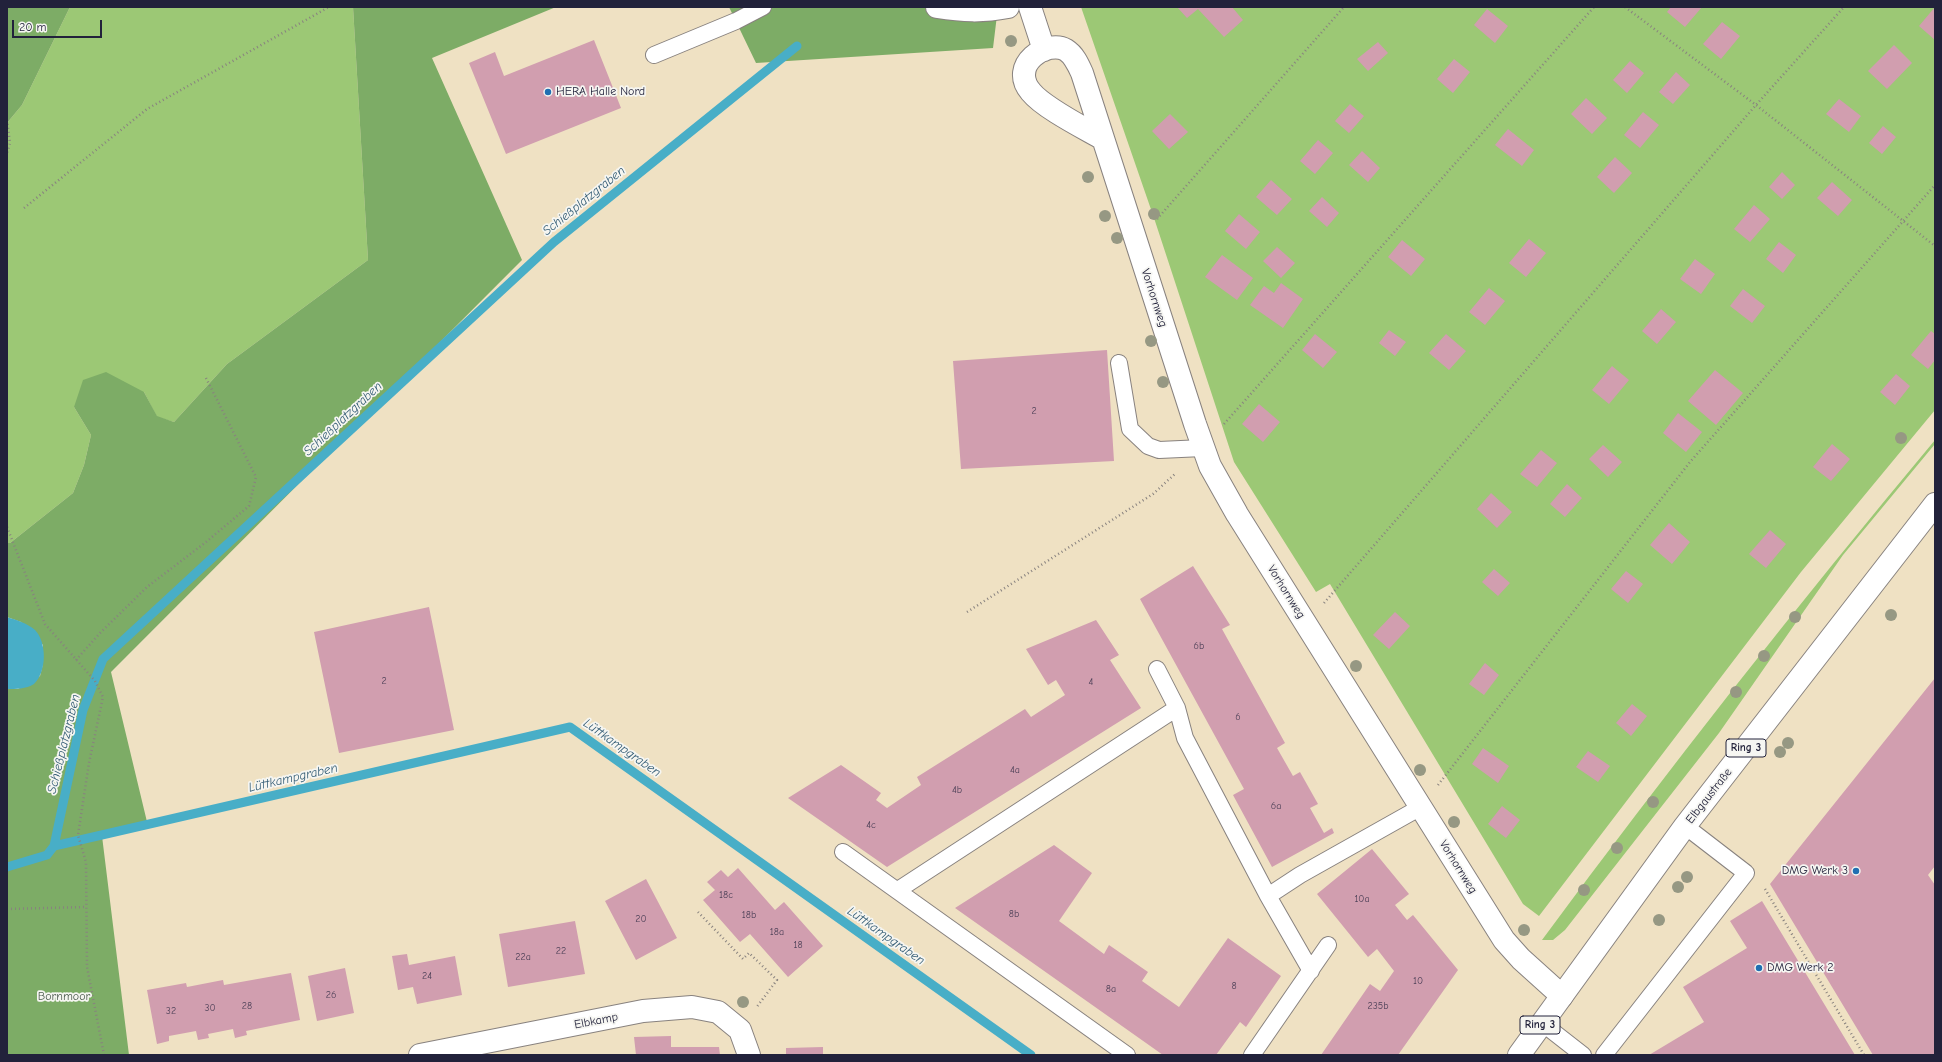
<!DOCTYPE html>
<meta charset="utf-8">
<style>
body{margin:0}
#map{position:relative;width:1942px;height:1062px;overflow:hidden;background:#efe1c3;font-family:"Comic Neue",sans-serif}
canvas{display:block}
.frame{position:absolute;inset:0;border:8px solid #22223b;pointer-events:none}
.scale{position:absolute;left:12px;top:20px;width:90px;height:18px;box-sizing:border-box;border:2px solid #22223b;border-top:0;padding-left:5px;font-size:12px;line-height:14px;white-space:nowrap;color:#22223b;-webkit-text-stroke:3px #f6f6f2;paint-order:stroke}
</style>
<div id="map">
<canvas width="1942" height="1062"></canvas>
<div class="frame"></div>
<div class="scale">20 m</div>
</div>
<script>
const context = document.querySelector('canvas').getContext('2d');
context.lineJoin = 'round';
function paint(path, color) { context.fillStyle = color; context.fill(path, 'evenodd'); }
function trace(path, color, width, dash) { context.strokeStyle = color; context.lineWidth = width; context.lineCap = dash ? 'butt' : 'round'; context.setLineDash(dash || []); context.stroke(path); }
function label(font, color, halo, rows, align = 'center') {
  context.font = font + ' "Comic Neue",sans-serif'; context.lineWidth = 3.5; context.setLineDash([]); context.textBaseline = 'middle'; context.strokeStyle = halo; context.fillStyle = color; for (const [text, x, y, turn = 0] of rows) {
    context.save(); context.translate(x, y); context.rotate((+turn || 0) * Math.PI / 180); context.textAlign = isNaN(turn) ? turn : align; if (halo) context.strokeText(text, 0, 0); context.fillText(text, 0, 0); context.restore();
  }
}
const green = new Path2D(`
 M 70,7 L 353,7 L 368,260 L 227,364 L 174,422 L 157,417 L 144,392 L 74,407 L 91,435 L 84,465 L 73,493 L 10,543 L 7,543 L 7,123 L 22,105 Z
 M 1081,7 L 1935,7 L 1935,410 L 1801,572 L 1539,916 L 1523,904 L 1330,584 L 1316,592 L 1234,462 L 1155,221 Z
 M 1935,440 L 1935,444 L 1843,555 L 1719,733 L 1565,930 L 1553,940 L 1542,940 C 1668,769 1799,603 1935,440 Z`);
const forest = new Path2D(`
 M 7,7 L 70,7 L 22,105 L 7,123 Z
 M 353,7 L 556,7 L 432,58 L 522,260 L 111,672 L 148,826 L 102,836 L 129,1055 L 7,1055 L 7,689 L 18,689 L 40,676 L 43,664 L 43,645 L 21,622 L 7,617 L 7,543 L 10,543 L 73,493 L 84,465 L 91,435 L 74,407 L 83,380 L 106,372 L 144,392 L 157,416 L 174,422 L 227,364 L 368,260 Z
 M 729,7 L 998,7 L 993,48 L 756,63 Z`);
const water = new Path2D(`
 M 7,617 C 16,620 27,623 35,630 C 47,642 47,672 34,684 C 26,689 16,689 7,689 Z`);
const stream = new Path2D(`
 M 54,846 L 570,727 L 1031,1055
 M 7,867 L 47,855 L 54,846 L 83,710 L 103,659 L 554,242 L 797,46`);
const building = new Path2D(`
 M 1177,7 L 1232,7 L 1243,20 L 1224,37 L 1198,9 L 1187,18 Z
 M 1671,7 L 1702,7 L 1685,27 L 1667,12 Z
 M 1935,7 L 1935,40 L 1919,26 Z
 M 1487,9 L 1508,26 L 1495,43 L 1474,25 Z
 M 1722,22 L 1740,36 L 1721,59 L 1703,44 Z
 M 594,40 L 621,108 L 506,154 L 469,63 L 495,52 L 504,76 Z
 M 1378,42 L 1388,53 L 1368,71 L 1357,59 Z
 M 1894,45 L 1912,63 L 1887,89 L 1868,71 Z
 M 1454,59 L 1470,72 L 1453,93 L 1437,79 Z
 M 1630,61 L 1644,73 L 1627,93 L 1613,80 Z
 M 1676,72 L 1690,85 L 1673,104 L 1659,92 Z
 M 1586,98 L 1607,118 L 1592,134 L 1571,114 Z
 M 1839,99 L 1861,116 L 1849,132 L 1826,114 Z
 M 1350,104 L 1364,116 L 1349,133 L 1335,121 Z
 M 1643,112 L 1659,125 L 1640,148 L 1624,135 Z
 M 1170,114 L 1188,132 L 1169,149 L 1152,131 Z
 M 1883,126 L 1896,137 L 1882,154 L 1869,143 Z
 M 1508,129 L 1534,150 L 1522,166 L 1495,145 Z
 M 1318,140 L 1333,153 L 1315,174 L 1300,161 Z
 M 1362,151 L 1380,168 L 1368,182 L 1349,165 Z
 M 1615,157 L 1632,173 L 1614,193 L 1597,177 Z
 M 1782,172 L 1795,185 L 1782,199 L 1769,187 Z
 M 1271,180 L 1292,199 L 1277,215 L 1256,197 Z
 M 1832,182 L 1852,200 L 1838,216 L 1817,198 Z
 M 1322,197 L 1339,213 L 1327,227 L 1309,211 Z
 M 1754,205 L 1770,219 L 1750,242 L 1734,229 Z
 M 1239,214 L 1260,232 L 1246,249 L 1225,231 Z
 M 1529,239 L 1546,253 L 1526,277 L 1509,263 Z
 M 1402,240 L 1425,259 L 1411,276 L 1388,257 Z
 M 1779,242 L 1796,255 L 1783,273 L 1766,259 Z
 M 1277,247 L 1295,263 L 1281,278 L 1263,261 Z
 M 1222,255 L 1253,278 L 1237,300 L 1205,277 Z
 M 1695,259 L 1715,274 L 1701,294 L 1680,279 Z
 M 1281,283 L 1303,299 L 1283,328 L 1250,305 L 1264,286 L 1274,293 Z
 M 1489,288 L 1505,301 L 1485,325 L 1469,312 Z
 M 1743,289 L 1765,306 L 1752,323 L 1730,306 Z
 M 1661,309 L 1676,322 L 1657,344 L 1642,331 Z
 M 1389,330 L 1406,342 L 1395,356 L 1379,343 Z
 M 1931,331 L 1935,334 L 1935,360 L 1928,369 L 1911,355 Z
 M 1315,334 L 1337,352 L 1323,368 L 1302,350 Z
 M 1446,334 L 1466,351 L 1449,370 L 1429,353 Z
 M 1107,350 L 1114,461 L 961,469 L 953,361 Z
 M 1612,366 L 1629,380 L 1609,404 L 1592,390 Z
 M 1715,370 L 1743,393 L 1716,425 L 1688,401 Z
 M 1896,374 L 1910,386 L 1895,405 L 1880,392 Z
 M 1259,404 L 1280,422 L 1263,442 L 1242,424 Z
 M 1678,413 L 1702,432 L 1686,452 L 1663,433 Z
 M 1832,444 L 1850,459 L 1831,481 L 1813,467 Z
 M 1603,445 L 1622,462 L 1608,477 L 1589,459 Z
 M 1541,450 L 1557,463 L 1537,487 L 1520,474 Z
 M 1567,484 L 1582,498 L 1565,517 L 1550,504 Z
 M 1491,493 L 1512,512 L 1497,528 L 1477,509 Z
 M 1669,523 L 1690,542 L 1672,564 L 1650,545 Z
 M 1770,530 L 1786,544 L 1766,568 L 1749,554 Z
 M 1193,566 L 1230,625 L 1222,629 L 1285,743 L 1277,748 L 1293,776 L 1300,772 L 1318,804 L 1310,808 L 1324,833 L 1332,828 L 1334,833 L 1272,867 L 1233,795 L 1244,789 L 1140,599 Z
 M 1494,569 L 1510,583 L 1498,596 L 1482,582 Z
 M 1626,571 L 1643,584 L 1628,603 L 1611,589 Z
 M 429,607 L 454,730 L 339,753 L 314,632 Z
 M 1395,612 L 1410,626 L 1389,649 L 1373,635 Z
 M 1096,620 L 1119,655 L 1110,660 L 1141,708 L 887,867 L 788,798 L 841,765 L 881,793 L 876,800 L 887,808 L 921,785 L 917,777 L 1025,709 L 1031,717 L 1065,695 L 1056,680 L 1048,685 L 1026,649 Z
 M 1485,663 L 1499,675 L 1484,695 L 1469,684 Z
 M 1935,678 L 1935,866 L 1928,875 L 1935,885 L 1935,1055 L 1873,1055 L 1770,884 Z
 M 1632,704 L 1647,716 L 1631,736 L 1616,723 Z
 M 1483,748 L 1509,766 L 1498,783 L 1472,764 Z
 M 1588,751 L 1610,766 L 1598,782 L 1576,767 Z
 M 1502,806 L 1520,820 L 1506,838 L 1488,824 Z
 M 1054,845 L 1092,873 L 1059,921 L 1104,954 L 1109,945 L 1148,972 L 1142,981 L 1179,1007 L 1228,938 L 1281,976 L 1246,1027 L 1240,1022 L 1216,1055 L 1163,1055 L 955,908 Z
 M 1372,849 L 1409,894 L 1395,905 L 1407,920 L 1413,915 L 1458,970 L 1398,1055 L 1321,1055 L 1370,984 L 1380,991 L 1394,971 L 1377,949 L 1368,957 L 1317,894 Z
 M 738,868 L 775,910 L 784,902 L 823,946 L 788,977 L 750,934 L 740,942 L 703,900 L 715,890 L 707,882 L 721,870 L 728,877 Z
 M 646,879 L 677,938 L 636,960 L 605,901 Z
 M 1762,901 L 1855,1055 L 1649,1055 L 1704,1022 L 1683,987 L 1747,948 L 1730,921 Z
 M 575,921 L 585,974 L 508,987 L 499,934 Z
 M 407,954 L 409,965 L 455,956 L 462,995 L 417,1004 L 413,987 L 398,990 L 392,956 Z
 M 345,968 L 354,1013 L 317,1021 L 308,976 Z
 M 291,973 L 300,1020 L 246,1031 L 247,1035 L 235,1038 L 233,1029 L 208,1034 L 209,1038 L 198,1040 L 196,1031 L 169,1036 L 169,1041 L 157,1044 L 147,990 L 186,983 L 187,987 L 223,980 L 224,985 Z
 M 671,1036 L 671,1047 L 719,1047 L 720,1055 L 636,1055 L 634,1037 Z
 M 823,1047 L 823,1055 L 786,1055 L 786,1048 Z`);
const path = new Path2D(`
 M 1625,7 L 1756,105 L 1935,246
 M 7,120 L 10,143 L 7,153
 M 24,208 L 147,109 L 329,7
 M 1157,219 L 1344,7
 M 1224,424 L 1594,7
 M 7,527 L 45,624 L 95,681 L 103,697 L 89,763 L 78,835 L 86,862 L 87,967 L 104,1055
 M 1324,603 L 1756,105 L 1844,7
 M 967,612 L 1153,494 L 1176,473
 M 76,660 L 100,633 L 147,587 L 206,542 L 249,506 L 256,477 L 206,378
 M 1438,785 L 1690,462 L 1935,185
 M 1765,889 L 1864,1055
 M 7,909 L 86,907
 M 698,912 L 743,959 L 749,953 L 777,980 L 756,1008`);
const lane = new Path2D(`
 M 654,55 L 736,21 L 763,7
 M 1119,363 L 1130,429 L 1148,446 L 1159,450 L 1203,448
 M 1157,669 L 1177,708 L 1185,738 L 1268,896 L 1311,971
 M 843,852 L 1127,1055
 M 898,890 L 1177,708
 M 1268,896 L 1300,875 L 1421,807
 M 1542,1023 L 1583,1055
 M 1252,1055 L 1328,945
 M 1604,1055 L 1746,873 L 1685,826`);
const street = new Path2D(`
 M 937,7 C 963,11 982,12 1008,7
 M 1030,7 L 1044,50
 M 1103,139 C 1084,128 1044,108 1031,92 C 1008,65 1047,39 1066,50 C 1074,55 1078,64 1082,73 L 1195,424 L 1210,466 L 1237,514 L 1504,940 L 1521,959 L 1562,996
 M 420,1055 L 643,1011 L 692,1007 L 718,1012 L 740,1030 L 749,1055`);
const primary = new Path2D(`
 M 1519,1055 L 1685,826 L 1935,504`);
const trees = [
 [1011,41],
 [1088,177],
 [1154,214],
 [1105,216],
 [1117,238],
 [1151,341],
 [1163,382],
 [1901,438],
 [1891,615],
 [1795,617],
 [1764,656],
 [1356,666],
 [1736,692],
 [1788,743],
 [1780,752],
 [1420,770],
 [1653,802],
 [1454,822],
 [1617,848],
 [1687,877],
 [1678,887],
 [1584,890],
 [1659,920],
 [1524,930],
 [743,1002]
];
const markers = [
 [548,92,4,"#1f6fb2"],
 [1856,871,4,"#1f6fb2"],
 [1759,968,4,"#1f6fb2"]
];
const numberNames = [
 ["2",1034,411],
 ["6b",1199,646],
 ["2",384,681],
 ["4",1091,682],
 ["6",1238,717],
 ["4a",1015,770],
 ["4b",957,790],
 ["6a",1276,806],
 ["4c",871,825],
 ["18c",726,895],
 ["10a",1362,899],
 ["8b",1014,914],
 ["18b",749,915],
 ["20",641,919],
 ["18a",777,932],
 ["18",798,945],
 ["22",561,951],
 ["22a",523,957],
 ["24",427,976],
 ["10",1418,981],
 ["8",1234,986],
 ["8a",1111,989],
 ["26",331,995],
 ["28",247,1006],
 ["235b",1378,1006],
 ["30",210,1008],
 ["32",171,1011]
];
const shields = [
 [1746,748,40],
 [1540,1025,40]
];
const shieldNames = [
 ["Ring 3",1746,748],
 ["Ring 3",1540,1025]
];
const poiNames = [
 ["HERA Halle Nord",556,92],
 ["DMG Werk 3",1848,871,"right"],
 ["DMG Werk 2",1767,968]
];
const streetNames = [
 ["Vorhornweg",1154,298,72],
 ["Vorhornweg",1286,592,58],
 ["Elbgaustraße",1709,796,-52],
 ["Vorhornweg",1458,867,58],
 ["Elbkamp",596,1021,-11]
];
const parkNames = [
 ["Bornmoor",64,997]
];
const waterNames = [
 ["Schießplatzgraben",584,201,-39],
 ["Schießplatzgraben",343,419,-43],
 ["Schießplatzgraben",64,744,-76],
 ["Lüttkampgraben",622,748,35],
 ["Lüttkampgraben",293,778,-13],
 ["Lüttkampgraben",886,936,35]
];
paint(green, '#9cc875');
paint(forest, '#7dac66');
paint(water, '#48aec7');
trace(stream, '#48aec7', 9);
paint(building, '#d19eaf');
trace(lane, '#88827f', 18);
trace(street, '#88827f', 24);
trace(primary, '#88827f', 24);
trace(path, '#88827f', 2.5, [1, 3]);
trace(lane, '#fff', 16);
trace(street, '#fff', 22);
trace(primary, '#fff', 22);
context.fillStyle = '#969883';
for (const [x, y] of trees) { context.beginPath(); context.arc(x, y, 6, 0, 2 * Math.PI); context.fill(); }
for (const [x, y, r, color] of markers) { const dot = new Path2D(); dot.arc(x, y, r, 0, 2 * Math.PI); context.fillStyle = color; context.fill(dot); trace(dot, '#f6f6f2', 1.5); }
label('10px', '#4e4158', null, numberNames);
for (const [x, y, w] of shields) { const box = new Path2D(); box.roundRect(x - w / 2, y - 9, w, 18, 3); context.fillStyle = '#f6f6f2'; context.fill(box); trace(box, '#22223b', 1); }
label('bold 11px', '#22223b', null, shieldNames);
label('12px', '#22223b', '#f6f6f2', poiNames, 'left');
label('12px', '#22223b', '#f6f6f2', streetNames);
label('12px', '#4d5c4f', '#f6f6f2', parkNames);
label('italic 13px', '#315a73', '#f6f6f2', waterNames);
</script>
